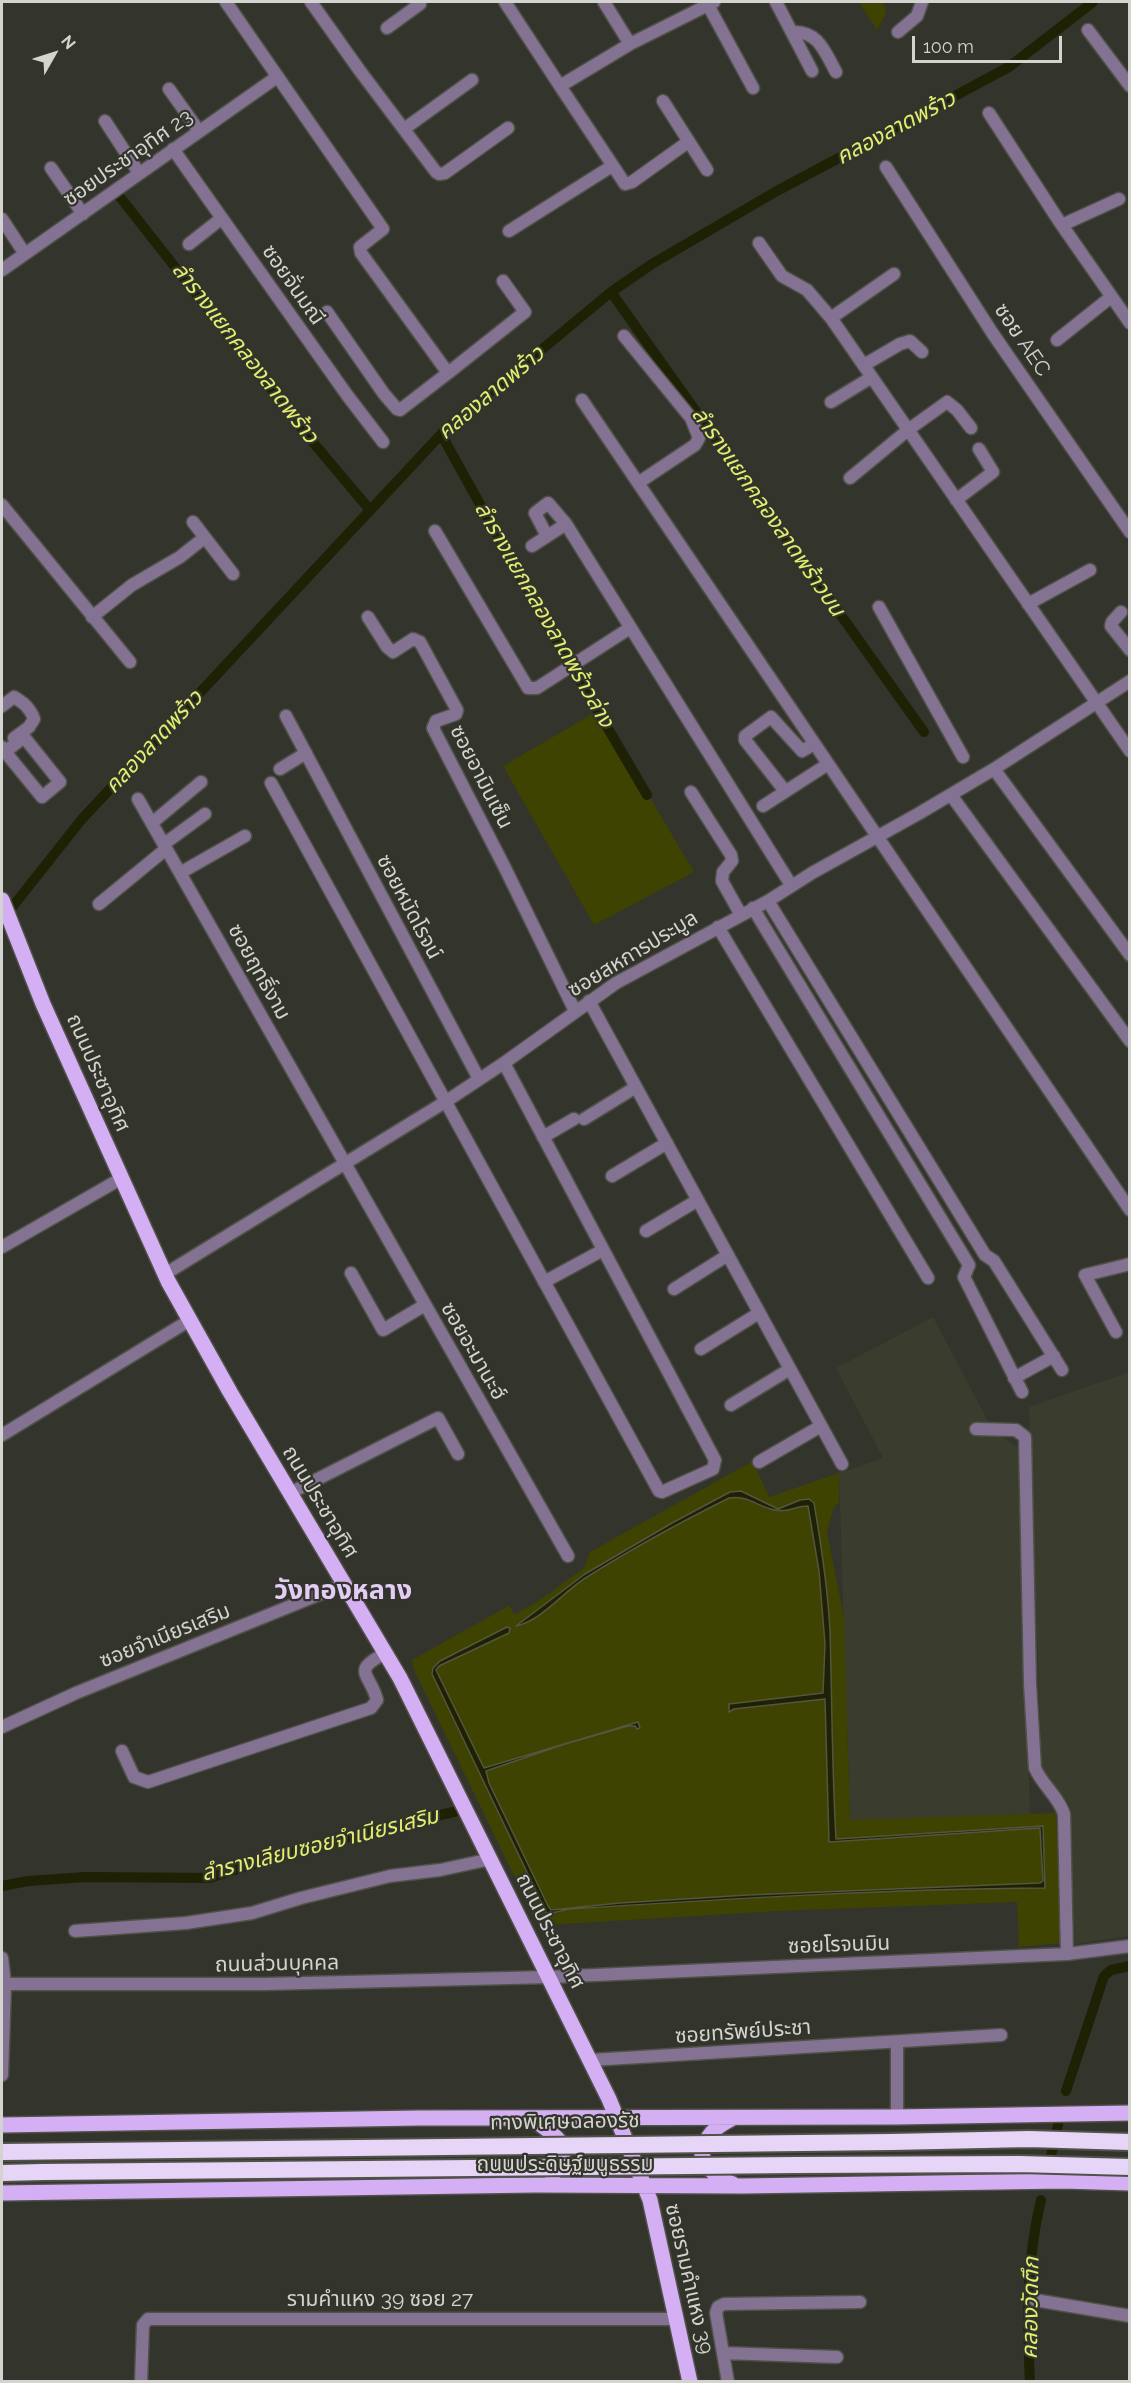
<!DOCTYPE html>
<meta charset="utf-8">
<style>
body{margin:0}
#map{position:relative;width:1131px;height:2383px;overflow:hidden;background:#33342b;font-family:Raleway,sans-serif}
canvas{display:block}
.frame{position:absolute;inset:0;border:3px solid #d3d4cf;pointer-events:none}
.north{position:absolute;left:24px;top:24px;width:60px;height:60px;-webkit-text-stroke:4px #33342b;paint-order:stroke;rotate:51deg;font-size:16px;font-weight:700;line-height:24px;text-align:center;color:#d3d4cf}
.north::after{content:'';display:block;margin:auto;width:21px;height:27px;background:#d3d4cf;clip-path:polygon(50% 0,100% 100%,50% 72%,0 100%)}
.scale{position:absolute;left:912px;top:36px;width:150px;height:27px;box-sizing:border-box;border:3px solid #d3d4cf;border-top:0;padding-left:8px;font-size:18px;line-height:21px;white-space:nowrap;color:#d3d4cf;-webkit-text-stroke:4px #33342b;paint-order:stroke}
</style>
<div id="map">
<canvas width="1131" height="2383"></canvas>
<div class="frame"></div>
<div class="north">N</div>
<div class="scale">100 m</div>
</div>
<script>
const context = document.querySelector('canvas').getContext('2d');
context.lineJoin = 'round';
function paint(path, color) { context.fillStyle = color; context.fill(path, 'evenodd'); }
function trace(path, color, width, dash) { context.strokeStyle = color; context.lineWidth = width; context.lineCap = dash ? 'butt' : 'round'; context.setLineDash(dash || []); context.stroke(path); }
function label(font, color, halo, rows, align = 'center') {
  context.font = font + ' Raleway,"Noto Sans Thai",sans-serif'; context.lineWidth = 4.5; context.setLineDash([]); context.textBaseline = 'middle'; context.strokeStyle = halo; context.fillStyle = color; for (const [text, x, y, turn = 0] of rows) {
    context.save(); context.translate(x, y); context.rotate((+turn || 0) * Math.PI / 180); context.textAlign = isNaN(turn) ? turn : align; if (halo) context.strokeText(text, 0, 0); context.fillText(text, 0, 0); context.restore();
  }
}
const built = new Path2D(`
 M 933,1317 L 994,1432 L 1018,1447 L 1030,1814 L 850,1821 L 839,1473 L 883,1458 L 836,1368 Z
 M 1129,1372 L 1129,1936 L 1075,1944 L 1069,1803 L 1042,1776 L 1029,1407 Z`);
const green = new Path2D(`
 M 859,2 L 884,2 L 886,14 L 877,30 Z
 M 594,713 L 644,796 L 651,799 L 694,872 L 594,925 L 503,766 Z
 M 753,1461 L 769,1497 L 839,1473 L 839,1502 L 834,1507 L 827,1532 L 844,1618 L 850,1820 L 1056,1813 L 1060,1943 L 1019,1947 L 1017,1902 L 778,1911 L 545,1925 L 537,1923 L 413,1668 L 412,1660 L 510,1605 L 514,1615 L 540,1600 L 584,1568 L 590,1552 ZM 741,1491 L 778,1509 L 800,1500 L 809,1499 L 814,1503 L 828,1601 L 830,1631 L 830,1703 L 836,1839 L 1043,1826 L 1045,1887 L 842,1893 L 569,1909 L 554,1914 L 543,1907 L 432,1674 L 440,1661 L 507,1627 L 491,1642 L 439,1666 L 436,1675 L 484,1768 L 550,1748 L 491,1769 L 486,1771 L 485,1774 L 548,1906 L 551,1910 L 620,1903 L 748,1895 L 1040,1883 L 1043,1881 L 1040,1828 L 829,1842 L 825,1699 L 734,1709 L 730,1712 L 729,1704 L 823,1693 L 825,1644 L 819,1571 L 808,1506 C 795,1506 782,1512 770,1509 C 754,1505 746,1495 729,1498 C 654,1535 585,1578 516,1626 L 585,1574 L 672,1523 L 730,1492 Z`);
const water = new Path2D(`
 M 741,1491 L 778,1509 L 800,1500 L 809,1499 L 814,1503 C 821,1544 828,1590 830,1631 C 832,1700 832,1770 836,1839 L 1043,1826 L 1045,1888 C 886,1889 727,1899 569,1909 L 547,1914 L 432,1674 L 433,1668 L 440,1661 L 507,1627 L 510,1628 L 509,1633 L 439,1666 L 436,1670 L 484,1768 L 638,1722 L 640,1728 L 637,1729 L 635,1726 L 628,1726 L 562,1745 L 486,1771 L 489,1783 L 548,1906 L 551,1910 L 620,1903 L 748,1895 L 1040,1883 L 1043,1881 L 1040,1828 L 829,1842 L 825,1699 L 734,1709 L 729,1712 L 729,1704 L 823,1693 L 825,1644 L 819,1571 L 808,1506 C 797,1506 785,1513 775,1510 C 758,1507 748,1495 729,1498 C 679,1523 631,1549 584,1579 C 561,1594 542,1620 516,1626 L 585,1574 L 672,1523 L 730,1492 Z`);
const canal = new Path2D(`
 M 120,197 L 306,434 L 370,510
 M 611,292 L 924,732
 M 441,434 L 546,623 L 647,795
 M 2,920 L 82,819 L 446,429 L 611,292 L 652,264 L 775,192 L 1009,67 L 1093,2
 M 2,1886 L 28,1881 L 86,1877 L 209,1878 L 287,1854 L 378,1829 L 458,1811
 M 1066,2091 L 1104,1976 L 1111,1970 L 1130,1966
 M 1048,2169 L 1058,2125
 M 1030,2382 C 1027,2318 1026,2262 1041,2200`);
const minor = new Path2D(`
 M 226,2 L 383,229 L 360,247 L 361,253 L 448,373 L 525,312 L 503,281
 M 311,2 L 360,71 L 436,172 L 439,174 L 445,173 L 508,128
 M 505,2 L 560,86 L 630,44 L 714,2
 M 604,2 L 630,44
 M 776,2 L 812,71
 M 708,5 L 753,88
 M 387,28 L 420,4
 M 1088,30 L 1130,86
 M 792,32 C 818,30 825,52 836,72
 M 898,32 L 917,16 L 922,2
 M 560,86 L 625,184 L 632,182 L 688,142
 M 169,89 L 199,131
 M 663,101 L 707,170
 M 989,113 L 1059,221 L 1130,323
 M 105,121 L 139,173
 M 404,129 L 472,80
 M 173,149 L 347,395 L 383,442
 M 886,167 L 993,334 L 1130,532
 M 51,168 L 83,214
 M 2,219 L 25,254
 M 1062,225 L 1119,199
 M 509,231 L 612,166
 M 759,243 L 782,276 L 807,290 L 831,318 L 1130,751
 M 189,244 L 222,218
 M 2,270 L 277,77
 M 327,312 L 384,394 L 397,409 L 400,410 L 448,373
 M 831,318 L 894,274
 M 624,336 L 691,418 L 699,438 L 695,445 L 638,483
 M 1057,340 L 1111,297
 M 864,365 L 900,344 L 910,341 L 922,352
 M 582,400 L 1130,1210
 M 831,402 L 872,377
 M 850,478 L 908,430 L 947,402 L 957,410 L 971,428
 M 956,500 L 993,472 L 979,449
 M 2,505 L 130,662
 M 193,522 L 233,574
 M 435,531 L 528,688 L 537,688 L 630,628
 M 547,536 L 535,513 L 548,503 L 566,524 L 791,885
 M 532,546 L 566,524
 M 1028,604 L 1090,570
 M 879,607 L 963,757
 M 1121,612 L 1112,622 L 1111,626 L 1130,650
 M 92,617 L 132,585 L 180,557 L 204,538
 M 368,617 L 387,647 L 393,652 L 413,639 L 420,642 L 457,710 L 456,714 L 436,721 L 433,728 L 504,866 L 575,1011
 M 2,706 L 14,697 C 24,703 30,708 34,719 L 29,727 L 14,738
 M 286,716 L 479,1079
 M 2,747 L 2,748 L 42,797 L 60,782 L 24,737 L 5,752
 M 280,769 L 306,753
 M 994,769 L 1130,955
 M 271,783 L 659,1491 L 662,1492 L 713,1469 L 715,1460 L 504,1063
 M 785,791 L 745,740 L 745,736 L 771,717 L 802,751 L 814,744
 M 691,792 L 731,855 L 732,861 L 723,872 L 722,881 L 741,915
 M 951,795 L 1130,1041
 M 138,799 L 568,1556
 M 763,806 L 828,764
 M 152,823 L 201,782
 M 164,844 L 205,814
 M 180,873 L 245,836
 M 768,901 L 985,1255 L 994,1261 L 1062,1370
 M 99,904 L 166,849
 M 753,908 L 969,1265 L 964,1277 L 1022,1392
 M 718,927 L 928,1278
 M 589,1001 L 842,1464
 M 584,1119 L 636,1087
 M 543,1137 L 574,1119
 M 612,1176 L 667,1143
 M 646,1231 L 698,1200
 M 2,1247 L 122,1178
 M 351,1273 L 383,1330 L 425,1305
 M 165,1274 L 445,1102 L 504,1063 L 616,983 L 768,901 L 812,873 L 918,814 L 994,769 L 1130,681
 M 544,1282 L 603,1250
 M 674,1289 L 728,1255
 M 1116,1332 L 1085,1275 L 1130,1264
 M 701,1349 L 759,1313
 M 1014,1378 L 1054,1356
 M 731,1405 L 790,1369
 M 976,1429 L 1016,1430 L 1025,1437 L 1030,1684 L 1035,1768 C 1042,1785 1059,1797 1064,1814 L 1067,1954
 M 2,1435 L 190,1320
 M 759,1462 L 821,1426
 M 290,1493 L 438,1418 L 458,1454
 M 2,1727 L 76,1693 L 345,1584
 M 122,1751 L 134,1777 L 148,1782 L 371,1708 L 377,1700 C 370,1673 350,1671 386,1653
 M 75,1931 L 186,1923 L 252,1913 L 301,1898 L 390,1876 L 440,1870 L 491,1859
 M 2,1958 L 5,1984 L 2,2075
 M 5,1984 L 265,1984 L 550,1977 L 1067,1954 L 1130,1946
 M 591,2060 L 1001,2035
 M 897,2117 L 897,2042
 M 1035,2300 L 1130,2316
 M 723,2353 L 837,2357
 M 141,2382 L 143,2325 L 148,2319 L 677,2319
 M 728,2382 L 716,2313 L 718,2307 L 724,2304 L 860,2302`);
const major = new Path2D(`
 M 2,900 L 43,1004 L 168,1281 L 230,1392 L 400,1678 L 609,2099 L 650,2200 L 690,2382
 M 533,2119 L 553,2134 L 562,2144 L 562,2163 L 552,2175
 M 2,2125 L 419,2118 L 897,2117 L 1130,2113
 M 733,2184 C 717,2178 709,2171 702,2156 C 705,2135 715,2127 733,2118
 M 2,2193 L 535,2185 L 743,2186 L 1063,2181 L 1130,2183`);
const highway = new Path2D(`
 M 891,2142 L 1029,2139 L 1130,2142
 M 2,2173 L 43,2172`);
const highwayBridge = new Path2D(`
 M 2,2152 L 891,2142
 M 43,2172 L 796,2165 L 1019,2164 L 1130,2167`);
const streetNames = [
 ["ซอยประชาอุทิศ 23",128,158,-35],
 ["ซอยจั่นมณี",293,285,55],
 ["ซอย AEC",1022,340,56],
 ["ซอยอามินเซ็น",481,777,63],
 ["ซอยหมัดโรจน์",409,907,62],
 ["ซอยสหการประมูล",633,954,-31],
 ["ซอยฤทธิ์งาม",259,972,61],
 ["ถนนประชาอุทิศ",98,1073,66],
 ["ซอยอะมานะฮ์",473,1351,60],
 ["ถนนประชาอุทิศ",320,1502,59],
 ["ซอยจำเนียรเสริม",165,1636,-22],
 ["ถนนประชาอุทิศ",550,1931,63],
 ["ซอยโรจนมิน",839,1945,-2],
 ["ถนนส่วนบุคคล",277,1964,-1],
 ["ซอยทรัพย์ประชา",743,2032,-4],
 ["ทางพิเศษฉลองรัช",565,2122,-1],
 ["ถนนประดิษฐ์มนูธรรม",565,2165],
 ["ซอยรามคำแหง 39",689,2279,77],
 ["รามคำแหง 39 ซอย 27",380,2300]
];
const waterNames = [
 ["คลองลาดพร้าว",896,128,-28],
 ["ลำรางแยกคลองลาดพร้าว",245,353,52],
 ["คลองลาดพร้าว",491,393,-40],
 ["ลำรางแยกคลองลาดพร้าวบน",768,512,55],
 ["ลำรางแยกคลองลาดพร้าวล่าง",544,615,60],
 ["คลองลาดพร้าว",154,742,-47],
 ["ลำรางเลียบซอยจำเนียรเสริม",320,1845,-14],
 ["คลองวัดตึก",1031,2308,-89]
];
const districtNames = [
 ["วังทองหลาง",343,1591]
];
paint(built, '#3a3c2d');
paint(green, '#3e4301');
paint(water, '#1e2103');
trace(water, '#545740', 1.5);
trace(canal, '#1e2103', 10);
trace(minor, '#505149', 15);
trace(major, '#505149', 18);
trace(highway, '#505149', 20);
trace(minor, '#847293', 12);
trace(major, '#d5aff4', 15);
trace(highway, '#e6d5f6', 16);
trace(highwayBridge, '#505149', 20, []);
trace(highwayBridge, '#e6d5f6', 16);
label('21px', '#d3d4cf', '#33342b', streetNames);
label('italic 22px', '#e3ee70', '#33342b', waterNames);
label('bold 27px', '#e3cdf6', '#33342b', districtNames);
</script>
